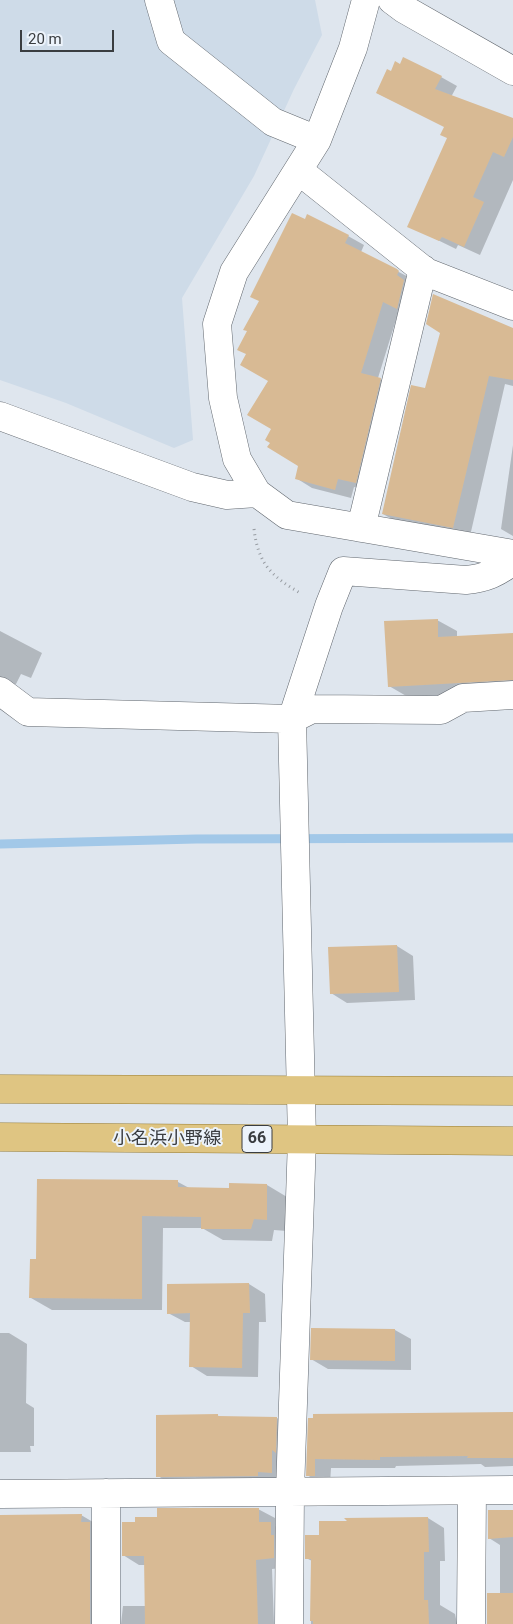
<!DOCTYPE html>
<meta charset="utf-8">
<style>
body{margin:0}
#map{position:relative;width:513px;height:1624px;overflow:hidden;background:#dfe6ee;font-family:Roboto,sans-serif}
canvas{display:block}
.scale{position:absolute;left:20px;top:30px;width:94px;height:22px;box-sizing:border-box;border:2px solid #3a3d40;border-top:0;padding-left:6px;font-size:15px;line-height:18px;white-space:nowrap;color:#3a3d40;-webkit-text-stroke:4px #ecf3fb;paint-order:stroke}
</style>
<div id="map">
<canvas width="513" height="1624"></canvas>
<div class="scale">20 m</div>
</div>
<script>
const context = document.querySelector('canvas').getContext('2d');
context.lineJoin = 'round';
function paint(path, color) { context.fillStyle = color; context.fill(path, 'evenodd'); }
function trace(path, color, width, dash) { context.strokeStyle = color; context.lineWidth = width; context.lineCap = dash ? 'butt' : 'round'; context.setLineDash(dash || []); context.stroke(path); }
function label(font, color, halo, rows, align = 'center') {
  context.font = font + ' Roboto,"Noto Sans JP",sans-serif'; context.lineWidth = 4; context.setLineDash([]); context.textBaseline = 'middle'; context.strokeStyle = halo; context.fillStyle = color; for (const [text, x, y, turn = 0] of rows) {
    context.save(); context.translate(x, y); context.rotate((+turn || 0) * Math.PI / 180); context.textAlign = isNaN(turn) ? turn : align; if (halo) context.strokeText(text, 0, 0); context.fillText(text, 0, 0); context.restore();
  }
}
const built = new Path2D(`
 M 0,0 L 315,0 L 322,35 L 294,89 L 254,176 L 182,298 L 193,440 L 174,448 L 66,403 L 0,380 Z`);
const shadow = new Path2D(`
 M 391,72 L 441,77 L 457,86 L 451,97 L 513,119 L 513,180 L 480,255 L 458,245 L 456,249 L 409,226 L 449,138 L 446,127 L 377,93 Z
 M 305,220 L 348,236 L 364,245 L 361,252 L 414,280 L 399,310 L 378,378 L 397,388 L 372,491 L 354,487 L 351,498 L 312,488 L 296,478 L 299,466 L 271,442 L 273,429 L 269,381 Z
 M 513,330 L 513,386 L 505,384 L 470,536 L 399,523 L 383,514 L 426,390 Z
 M 513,445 L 513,536 L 501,529 Z
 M 437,620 L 457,631 L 457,637 L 513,634 L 513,691 L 408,697 L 389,686 Z
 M 0,631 L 42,653 L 31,678 L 21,674 L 16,684 L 12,685 L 0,678 Z
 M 397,946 L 413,956 L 415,1000 L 347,1003 L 331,993 Z
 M 38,1180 L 178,1182 L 191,1189 L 230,1189 L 267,1185 L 287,1197 L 287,1231 L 274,1230 L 272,1241 L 223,1240 L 202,1228 L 163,1228 L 162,1310 L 52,1310 L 31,1298 L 37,1260 Z
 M 249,1284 L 265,1294 L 266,1322 L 259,1322 L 258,1377 L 207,1376 L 191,1366 L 191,1322 L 185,1322 L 168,1313 L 168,1285 Z
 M 395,1330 L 411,1339 L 411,1370 L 328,1369 L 311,1359 Z
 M 0,1333 L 9,1333 L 27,1344 L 26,1403 L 34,1408 L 34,1446 L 30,1446 L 31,1452 L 0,1452 Z
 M 513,1414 L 513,1466 L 485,1467 L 481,1464 L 396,1466 L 395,1468 L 331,1468 L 330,1484 L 323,1485 L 307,1475 L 309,1419 Z
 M 217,1415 L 222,1418 L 277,1418 L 297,1430 L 292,1484 L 178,1488 L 158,1476 Z
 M 258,1509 L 275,1518 L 275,1526 L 287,1533 L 290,1567 L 272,1569 L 274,1624 L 121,1624 L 123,1606 L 146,1606 L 145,1565 L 139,1565 L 123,1555 L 136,1523 L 158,1519 Z
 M 513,1511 L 513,1624 L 489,1624 L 500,1594 L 500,1545 L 489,1538 Z
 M 0,1515 L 81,1515 L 98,1525 L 107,1624 L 0,1624 Z
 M 428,1518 L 444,1528 L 445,1561 L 440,1561 L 440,1605 L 455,1614 L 457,1624 L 311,1624 L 312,1561 L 306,1558 L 321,1536 Z`);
const stream = new Path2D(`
 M 0,844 L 196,839 L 513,838`);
const building = new Path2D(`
 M 403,57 L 442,76 L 435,89 L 513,118 L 513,137 L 504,157 L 493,152 L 473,197 L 484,202 L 464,247 L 442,237 L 439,241 L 407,227 L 447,138 L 440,135 L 444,127 L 376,93 L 387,69 L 391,71 L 395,61 L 400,64 Z
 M 292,213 L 305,219 L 307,214 L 349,235 L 345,243 L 397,269 L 399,271 L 397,275 L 404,280 L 397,309 L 383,302 L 361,373 L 381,378 L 356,483 L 338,479 L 335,490 L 295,479 L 298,466 L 267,447 L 270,443 L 265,440 L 271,429 L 247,415 L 268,381 L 240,365 L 246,354 L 237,350 L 247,331 L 243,330 L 259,301 L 250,297 Z
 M 433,294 L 513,328 L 513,380 L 489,376 L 453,528 L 382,514 L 411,385 L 425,388 L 440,333 L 426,324 Z
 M 438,619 L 438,637 L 513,633 L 513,680 L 388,687 L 384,621 Z
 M 397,945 L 399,992 L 330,994 L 328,947 Z
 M 37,1179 L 178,1180 L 178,1187 L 229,1188 L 229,1183 L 267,1184 L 267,1220 L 254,1219 L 251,1229 L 201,1229 L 201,1217 L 142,1216 L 142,1299 L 29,1298 L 30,1259 L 36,1259 Z
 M 249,1283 L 250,1313 L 243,1313 L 242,1368 L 189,1367 L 190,1313 L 167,1314 L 167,1284 Z
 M 311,1328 L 395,1329 L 395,1361 L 310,1360 Z
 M 513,1412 L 513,1458 L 467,1458 L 468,1456 L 380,1457 L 380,1460 L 315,1459 L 315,1476 L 306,1476 L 308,1418 L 313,1418 L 313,1414 Z
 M 218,1414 L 218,1416 L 277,1417 L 276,1453 L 272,1450 L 272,1473 L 258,1472 L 258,1476 L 156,1477 L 156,1415 Z
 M 157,1508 L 259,1508 L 259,1522 L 271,1522 L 271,1535 L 274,1535 L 274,1558 L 256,1560 L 258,1624 L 145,1624 L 144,1556 L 122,1556 L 122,1522 L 135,1522 L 135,1517 L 157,1517 Z
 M 488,1510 L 513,1510 L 513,1537 L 488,1539 Z
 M 82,1514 L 81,1522 L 90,1522 L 90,1624 L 0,1624 L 0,1515 Z
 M 428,1517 L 429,1552 L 424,1552 L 424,1600 L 428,1600 L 429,1624 L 313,1624 L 313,1621 L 310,1621 L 311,1559 L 305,1559 L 305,1535 L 319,1535 L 319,1521 L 347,1521 L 344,1518 Z
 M 487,1593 L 513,1593 L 513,1624 L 487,1624 Z`);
const path = new Path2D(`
 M 254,529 C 258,564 272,577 302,594`);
const minor = new Path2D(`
 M 159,0 L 171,41 L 273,122 L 317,140
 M 366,0 L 353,48 L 317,140 L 234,272 L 217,324 L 223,398 L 237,459 L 257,493 L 287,515 L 513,554
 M 392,0 L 404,9 L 513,71
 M 298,170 L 426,272 L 513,306
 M 0,416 L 192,487 L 227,495 L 257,493
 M 361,528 L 423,269
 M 0,691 L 28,712 L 292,719 L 302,1139 L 290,1491 L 289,1624
 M 292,719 L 329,606 L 343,571 L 466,580 C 486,578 497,573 513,561
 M 292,719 L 312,709 L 441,710 L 463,698 L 513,695
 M 0,1494 L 513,1490
 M 106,1624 L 106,1493
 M 471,1624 L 472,1491`);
const major = new Path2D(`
 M 0,1089 L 513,1091
 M 0,1137 L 513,1141`);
const shields = [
 [257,1139,30]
];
const shieldNames = [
 ["66",257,1139]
];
const streetNames = [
 ["小名浜小野線",167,1139]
];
paint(built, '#cedbe8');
paint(shadow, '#0003');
trace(stream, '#a2c8e8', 9);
paint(building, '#d8ba94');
trace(minor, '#61676e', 29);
trace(major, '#977d35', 29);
trace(path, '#979ca2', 3, [1, 4]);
trace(minor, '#fff', 28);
trace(major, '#dfc582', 28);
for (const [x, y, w] of shields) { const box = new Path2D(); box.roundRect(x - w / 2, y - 13.5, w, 27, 4); context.fillStyle = '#ecf3fb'; context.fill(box); trace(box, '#3a3d40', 1); }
label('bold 16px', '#3a3d40', null, shieldNames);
label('18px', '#3a3d40', '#ecf3fb', streetNames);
</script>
